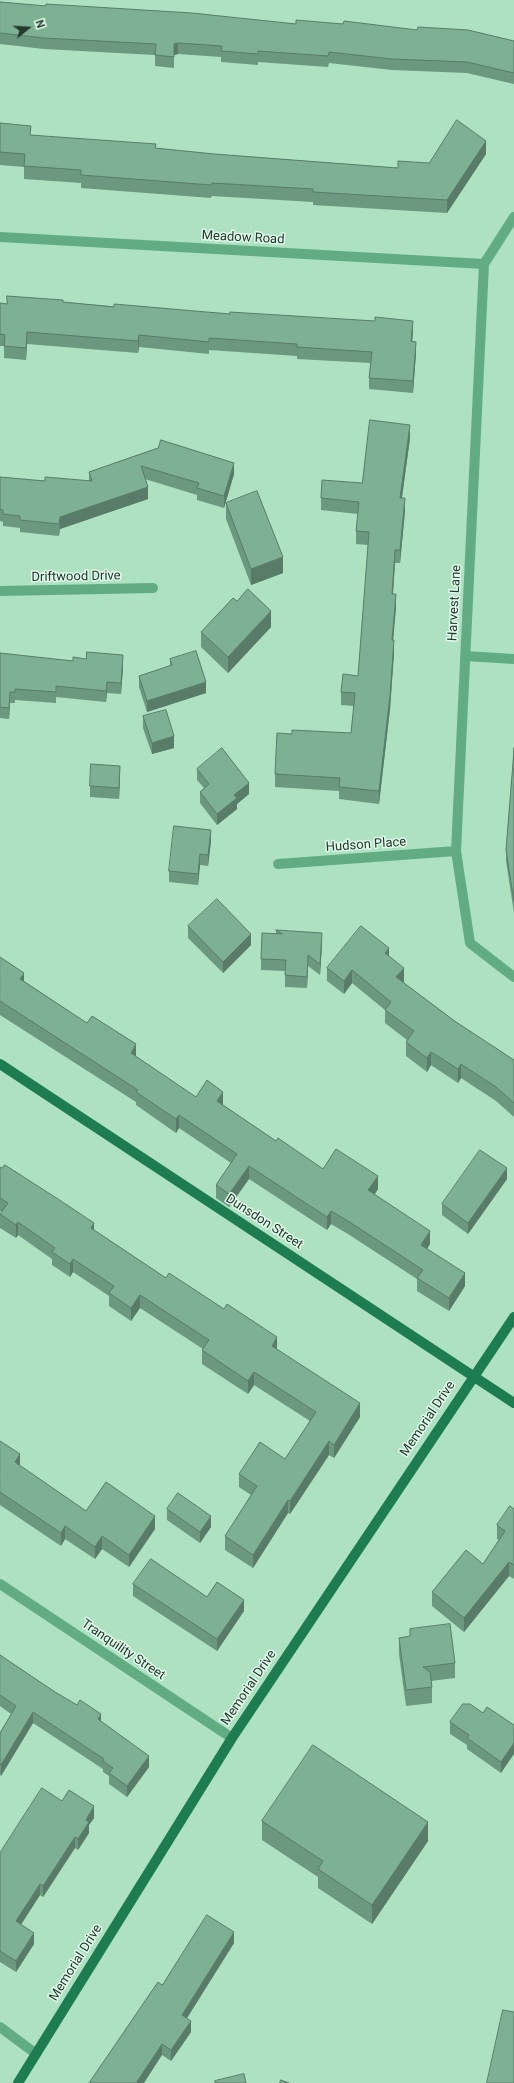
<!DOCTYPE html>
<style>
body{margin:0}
#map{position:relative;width:514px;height:2083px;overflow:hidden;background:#ade1c2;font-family:Roboto,sans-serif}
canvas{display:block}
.north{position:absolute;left:8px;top:8px;width:40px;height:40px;-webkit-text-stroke:3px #e1fbeb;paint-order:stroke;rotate:72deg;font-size:11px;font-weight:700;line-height:16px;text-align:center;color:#24392d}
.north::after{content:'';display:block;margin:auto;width:14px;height:18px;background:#24392d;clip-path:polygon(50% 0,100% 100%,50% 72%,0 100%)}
</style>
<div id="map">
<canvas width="514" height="2083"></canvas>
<div class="north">N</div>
</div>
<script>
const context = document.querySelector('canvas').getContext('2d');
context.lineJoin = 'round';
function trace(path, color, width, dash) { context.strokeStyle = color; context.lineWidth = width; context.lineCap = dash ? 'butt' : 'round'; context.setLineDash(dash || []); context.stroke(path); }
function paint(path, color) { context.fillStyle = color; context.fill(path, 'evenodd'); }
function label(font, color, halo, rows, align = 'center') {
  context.font = font + ' Roboto,sans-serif'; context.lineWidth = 3; context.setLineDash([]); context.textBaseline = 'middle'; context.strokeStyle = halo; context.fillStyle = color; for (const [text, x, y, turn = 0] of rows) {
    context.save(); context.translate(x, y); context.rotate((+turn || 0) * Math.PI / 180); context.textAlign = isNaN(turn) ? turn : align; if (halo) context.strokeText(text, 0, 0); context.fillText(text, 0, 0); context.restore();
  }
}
const minor = new Path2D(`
 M 514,217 L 484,264 L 456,851 L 470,943 L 514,977
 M 0,237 L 484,264
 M 0,591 L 153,588
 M 465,656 L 514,659
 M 278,864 L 456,851
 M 0,1584 L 232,1738
 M 0,2027 L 35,2053`);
const major = new Path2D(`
 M 0,1064 L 514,1403
 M 18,2083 L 232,1738 L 514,1317`);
const wall = new Path2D(`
 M 0,2 L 46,6 L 296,24 L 514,41 L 514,84 L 467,73 L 392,70 L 329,63 L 328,67 L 258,62 L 258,65 L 221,62 L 221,57 L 178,54 L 174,55 L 174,68 L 155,66 L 155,55 L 44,49 L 0,44 Z
 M 0,123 L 31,135 L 214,154 L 398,168 L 486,154 L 447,213 L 313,205 L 313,202 L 212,196 L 211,198 L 81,188 L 81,183 L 24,179 L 24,167 L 0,165 Z
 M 63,302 L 413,332 L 412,341 L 416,353 L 413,393 L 369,389 L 369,378 L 371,363 L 297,359 L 297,356 L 209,350 L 209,354 L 139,347 L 138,353 L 27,344 L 26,360 L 4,358 L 4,346 L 0,346 L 0,303 L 7,304 Z
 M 410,438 L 402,498 L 405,511 L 400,563 L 395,563 L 393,594 L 396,607 L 393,640 L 394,653 L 390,709 L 379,804 L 339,799 L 339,791 L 275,787 L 275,774 L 292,734 L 351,733 L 354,706 L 341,705 L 341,692 L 358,676 L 368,545 L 356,544 L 356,531 L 358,514 L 321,510 L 321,498 L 362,483 Z
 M 158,448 L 234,474 L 224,508 L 197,500 L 197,495 L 145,479 L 148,499 L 60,529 L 59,536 L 20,532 L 20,528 L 3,526 L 3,522 L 0,521 L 0,477 L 45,481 L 89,481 L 89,472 Z
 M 226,503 L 283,573 L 251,585 L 226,519 Z
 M 237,601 L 271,627 L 228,673 L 201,647 L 201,632 Z
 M 0,653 L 123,667 L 121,694 L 107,693 L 106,702 L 56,697 L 56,703 L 15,700 L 15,703 L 10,703 L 9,719 L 0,718 Z
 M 170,659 L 206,693 L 147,712 L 139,687 L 139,676 L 170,666 Z
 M 143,716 L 174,748 L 152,754 L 143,728 Z
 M 514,748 L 514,913 L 506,861 L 506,850 L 513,763 Z
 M 197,769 L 249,794 L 237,804 L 237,809 L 217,825 L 200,803 L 200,792 L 204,788 L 197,780 Z
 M 120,777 L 119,799 L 90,797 L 90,786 Z
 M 211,841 L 208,866 L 200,865 L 198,885 L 169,882 L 169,871 Z
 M 188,926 L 251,945 L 223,973 L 188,938 Z
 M 276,930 L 322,944 L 320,975 L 308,966 L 307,988 L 285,987 L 285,971 L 261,970 L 261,959 L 276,934 Z
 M 389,956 L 404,982 L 403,983 L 456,1022 L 514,1060 L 514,1117 L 496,1101 L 461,1078 L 458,1083 L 431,1065 L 427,1072 L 406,1056 L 406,1042 L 407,1040 L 385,1023 L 385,1010 L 352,983 L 344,994 L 327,981 L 327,968 Z
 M 0,957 L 24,981 L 196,1097 L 223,1105 L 276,1141 L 323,1169 L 378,1189 L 375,1194 L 430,1244 L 427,1249 L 465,1286 L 449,1311 L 417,1291 L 417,1279 L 348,1234 L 331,1224 L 327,1230 L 249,1179 L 229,1207 L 216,1198 L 216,1185 L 231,1163 L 179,1128 L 176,1133 L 136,1105 L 136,1102 L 0,1015 Z
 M 0,1167 L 166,1278 L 277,1349 L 360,1417 L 334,1458 L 329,1455 L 290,1514 L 288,1513 L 253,1568 L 225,1550 L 225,1536 L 251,1495 L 239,1487 L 239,1474 L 285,1459 L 310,1421 L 254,1385 L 248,1394 L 202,1364 L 202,1350 L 203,1349 L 140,1308 L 131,1321 L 109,1306 L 109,1296 L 73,1272 L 70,1277 L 52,1265 L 52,1259 L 18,1235 L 16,1238 L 0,1228 L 0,1214 L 2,1212 L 0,1211 Z
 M 507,1179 L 468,1234 L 442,1215 L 442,1204 Z
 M 0,1441 L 20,1466 L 86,1511 L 155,1529 L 129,1567 L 102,1549 L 95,1559 L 65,1539 L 61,1546 L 0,1505 Z
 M 167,1509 L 211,1527 L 200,1543 L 167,1520 Z
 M 514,1509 L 514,1579 L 509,1576 L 464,1632 L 432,1606 L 432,1592 L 483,1564 L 499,1540 L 497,1539 L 497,1525 Z
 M 133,1584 L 207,1597 L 244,1611 L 217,1651 L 133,1596 Z
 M 410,1629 L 455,1663 L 455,1678 L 431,1681 L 432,1687 L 432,1703 L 406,1706 L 399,1654 L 399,1638 L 410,1637 Z
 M 0,1655 L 55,1692 L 101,1721 L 149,1767 L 127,1797 L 109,1784 L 109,1776 L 103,1772 L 103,1769 L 33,1723 L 1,1776 L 0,1775 L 0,1733 L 11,1714 L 0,1706 Z
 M 483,1713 L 514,1725 L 501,1773 L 467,1749 L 467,1745 L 450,1734 L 450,1722 Z
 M 62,1801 L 94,1818 L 89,1825 L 89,1833 L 78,1850 L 75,1848 L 43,1897 L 40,1895 L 21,1925 L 34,1944 L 16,1972 L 0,1962 L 0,1853 Z
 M 262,1821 L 428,1841 L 372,1924 L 318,1888 L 318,1877 L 262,1840 Z
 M 234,1943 L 187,2018 L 191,2032 L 171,2061 L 162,2055 L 162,1985 Z`);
const shadedWall = new Path2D(`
 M 178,43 L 178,54 L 174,55 L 174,68 L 174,44 Z
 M 486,141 L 486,154 L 447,213 L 447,200 Z
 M 413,321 L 413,332 L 411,353 L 411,341 Z
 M 27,332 L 27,344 L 26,360 L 26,348 Z
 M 139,335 L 139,347 L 138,353 L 138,341 Z
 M 416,342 L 416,353 L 413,393 L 413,381 Z
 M 410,425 L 410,438 L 400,511 L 400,498 Z
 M 234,463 L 234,474 L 224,508 L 224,496 Z
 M 148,487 L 148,499 L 60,529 L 59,536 L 60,517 Z
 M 405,498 L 405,511 L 400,563 L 400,550 Z
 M 395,550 L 395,563 L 392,607 L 392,594 Z
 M 283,557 L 283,573 L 251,585 L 251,569 Z
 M 396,594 L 396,607 L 392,653 L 392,640 Z
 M 271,611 L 271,627 L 228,673 L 228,657 Z
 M 394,640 L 394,653 L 390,709 L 379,804 L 379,791 Z
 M 123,655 L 123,667 L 121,694 L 121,683 Z
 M 107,682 L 107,693 L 106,702 L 106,691 Z
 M 206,682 L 206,693 L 147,712 L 147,701 Z
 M 10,692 L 10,703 L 9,719 L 9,708 Z
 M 174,736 L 174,748 L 152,754 L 152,743 Z
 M 120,766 L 120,777 L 119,799 L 119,788 Z
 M 249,783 L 249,794 L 237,804 L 237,809 L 217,825 L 217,814 L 234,795 Z
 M 211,830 L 211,841 L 208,866 L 208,855 Z
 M 200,854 L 200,865 L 198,885 L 198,874 Z
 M 322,933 L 322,944 L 320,975 L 320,964 Z
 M 251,934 L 251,945 L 223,973 L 223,962 Z
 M 389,948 L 389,962 L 385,953 Z
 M 308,955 L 308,966 L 307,988 L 307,977 Z
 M 404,968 L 404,982 L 396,991 L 396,977 Z
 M 352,970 L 352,983 L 344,994 L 344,981 Z
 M 24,973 L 24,986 L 20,979 Z
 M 136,1044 L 136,1057 L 131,1053 Z
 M 431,1052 L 431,1065 L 427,1072 L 427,1058 Z
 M 461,1064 L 461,1078 L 458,1083 L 458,1069 Z
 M 223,1092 L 223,1105 L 217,1115 L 217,1101 Z
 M 179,1115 L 179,1128 L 176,1133 L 176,1119 Z
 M 249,1166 L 249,1179 L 229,1207 L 229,1194 Z
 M 507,1168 L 507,1179 L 468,1234 L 468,1223 Z
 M 378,1176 L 378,1189 L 368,1203 L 368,1190 Z
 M 331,1211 L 331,1224 L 327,1230 L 327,1217 Z
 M 18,1222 L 18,1235 L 16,1238 L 16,1225 Z
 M 94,1223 L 94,1237 L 91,1228 Z
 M 430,1231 L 430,1244 L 421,1258 L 421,1245 Z
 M 73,1259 L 73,1272 L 70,1277 L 70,1264 Z
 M 465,1273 L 465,1286 L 449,1311 L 449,1298 Z
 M 140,1295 L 140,1308 L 131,1321 L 131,1308 Z
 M 277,1337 L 277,1350 L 272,1346 Z
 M 254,1372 L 254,1385 L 248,1394 L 248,1381 Z
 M 360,1403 L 360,1417 L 334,1458 L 334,1445 Z
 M 329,1441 L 329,1455 L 290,1514 L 290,1501 Z
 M 20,1454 L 20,1467 L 15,1462 Z
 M 288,1500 L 288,1513 L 253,1568 L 253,1555 Z
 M 155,1516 L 155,1529 L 129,1567 L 129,1555 Z
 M 211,1516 L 211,1527 L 200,1543 L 200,1532 Z
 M 65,1526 L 65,1539 L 61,1546 L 61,1533 Z
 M 102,1536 L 102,1549 L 95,1559 L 95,1547 Z
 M 509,1562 L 509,1576 L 464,1632 L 464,1618 Z
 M 244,1600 L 244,1611 L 217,1651 L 217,1639 Z
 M 33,1712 L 33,1723 L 1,1776 L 1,1765 Z
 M 101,1714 L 101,1725 L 98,1719 Z
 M 514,1743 L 514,1754 L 501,1773 L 501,1762 Z
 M 149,1756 L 149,1767 L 127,1797 L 127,1786 Z
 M 94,1806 L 94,1818 L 89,1825 L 89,1833 L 78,1850 L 78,1839 L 86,1820 Z
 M 428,1822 L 428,1841 L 372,1924 L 372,1905 Z
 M 75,1837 L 75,1848 L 43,1897 L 43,1886 Z
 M 40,1884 L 40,1895 L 16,1932 L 16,1921 Z
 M 234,1932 L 234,1943 L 182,2026 L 182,2015 Z
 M 34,1933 L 34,1944 L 16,1972 L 16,1961 Z
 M 191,2021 L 191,2032 L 171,2061 L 171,2050 Z
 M 162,2044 L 162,2055 L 144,2083 L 136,2083 Z`);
const building = new Path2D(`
 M 0,2 L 46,6 L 46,4 L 192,13 L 296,24 L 296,20 L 343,24 L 344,21 L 417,30 L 418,27 L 468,30 L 514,41 L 514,73 L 467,62 L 392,59 L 329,52 L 328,56 L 258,51 L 258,54 L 221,51 L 222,46 L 178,43 L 174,44 L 174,57 L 155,55 L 156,44 L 44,38 L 0,33 Z
 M 457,120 L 486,141 L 447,200 L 313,192 L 313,189 L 212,183 L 211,185 L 81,175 L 81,170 L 24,166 L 25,154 L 0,152 L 0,123 L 31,126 L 30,135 L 156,144 L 155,148 L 214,154 L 398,168 L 398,161 L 429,163 Z
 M 7,296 L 63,300 L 63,302 L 114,307 L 114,304 L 230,314 L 230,312 L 375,321 L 375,317 L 413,321 L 411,341 L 416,342 L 413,381 L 369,378 L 372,352 L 297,347 L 297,344 L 209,338 L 209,342 L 139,335 L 138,341 L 27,332 L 26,348 L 4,346 L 5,335 L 0,334 L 0,303 L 7,304 Z
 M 370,420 L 410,425 L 400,498 L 405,498 L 400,550 L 395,550 L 392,594 L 396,594 L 392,640 L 394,640 L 390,696 L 379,791 L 339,787 L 340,778 L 275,774 L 277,733 L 292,734 L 292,730 L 351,733 L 355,693 L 341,692 L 343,674 L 358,676 L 369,532 L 356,531 L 359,502 L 321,498 L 322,480 L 362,483 Z
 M 161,440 L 234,463 L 224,496 L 197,488 L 199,483 L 141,466 L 148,487 L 60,517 L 59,524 L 20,520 L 20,516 L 3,514 L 3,510 L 0,509 L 0,477 L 45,481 L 45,477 L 92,481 L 89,472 L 158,448 Z
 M 257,491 L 283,557 L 251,569 L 226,503 Z
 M 248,589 L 271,611 L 228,657 L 201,632 L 233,598 L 237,601 Z
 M 196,651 L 206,682 L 147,701 L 139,676 L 172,665 L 170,659 Z
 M 87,652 L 123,655 L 121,683 L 107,682 L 106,691 L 56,686 L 56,692 L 15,689 L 15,692 L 10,692 L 9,708 L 0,707 L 0,653 L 73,661 L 73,657 L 86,659 Z
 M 166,710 L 174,736 L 152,743 L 143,716 Z
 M 222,748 L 249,783 L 234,795 L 237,798 L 217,814 L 200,792 L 209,784 L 197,769 Z
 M 514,748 L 514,902 L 506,850 L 513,763 Z
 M 91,764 L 120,766 L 119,788 L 90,786 Z
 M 174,826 L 211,830 L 208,855 L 200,854 L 198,874 L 169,871 Z
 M 217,899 L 251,934 L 223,962 L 188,926 Z
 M 361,926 L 389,948 L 385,953 L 404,968 L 396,977 L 456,1022 L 514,1060 L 514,1103 L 496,1087 L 461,1064 L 458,1069 L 431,1052 L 427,1058 L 406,1042 L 414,1031 L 385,1010 L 391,1002 L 352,970 L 344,981 L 327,968 Z
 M 276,930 L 322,933 L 320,964 L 308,955 L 307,977 L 285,975 L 286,960 L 261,959 L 262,933 L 282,934 Z
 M 0,957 L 24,973 L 20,979 L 87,1023 L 92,1016 L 136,1044 L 131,1053 L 196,1097 L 207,1080 L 223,1092 L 217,1101 L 276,1141 L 278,1138 L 323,1169 L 336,1149 L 378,1176 L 368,1190 L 430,1231 L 421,1245 L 465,1273 L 449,1298 L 417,1278 L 423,1270 L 348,1221 L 331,1211 L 327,1217 L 249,1166 L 229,1194 L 216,1185 L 237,1154 L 179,1115 L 176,1119 L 136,1092 L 138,1090 L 0,1001 Z
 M 480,1150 L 507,1168 L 468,1223 L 442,1204 Z
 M 5,1165 L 58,1199 L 94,1223 L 91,1228 L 166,1278 L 169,1273 L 224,1309 L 227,1304 L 277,1337 L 272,1346 L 360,1403 L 334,1445 L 329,1441 L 290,1501 L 288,1500 L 253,1555 L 225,1536 L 257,1486 L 239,1474 L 260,1442 L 285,1459 L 316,1412 L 254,1372 L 248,1381 L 202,1350 L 209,1340 L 140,1295 L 131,1308 L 109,1293 L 114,1286 L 73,1259 L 70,1264 L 52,1252 L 55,1248 L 18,1222 L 16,1225 L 0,1214 L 8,1203 L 0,1198 L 0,1167 L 2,1168 Z
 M 0,1441 L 20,1454 L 15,1462 L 86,1511 L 106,1482 L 155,1516 L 129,1555 L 102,1536 L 95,1547 L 65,1526 L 61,1533 L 0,1492 Z
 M 178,1493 L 211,1516 L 200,1532 L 167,1509 Z
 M 510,1506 L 514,1509 L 514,1565 L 509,1562 L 464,1618 L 432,1592 L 466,1550 L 483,1564 L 505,1531 L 497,1525 Z
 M 151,1559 L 207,1597 L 217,1582 L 244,1600 L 217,1639 L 133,1584 Z
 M 450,1624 L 455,1663 L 423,1667 L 430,1672 L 432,1687 L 406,1690 L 399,1638 L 410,1636 L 410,1629 Z
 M 0,1655 L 55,1692 L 77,1705 L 80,1700 L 101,1714 L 98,1719 L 149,1756 L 127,1786 L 109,1773 L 113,1768 L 103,1761 L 104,1759 L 33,1712 L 1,1765 L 0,1764 L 0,1733 L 16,1706 L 0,1695 Z
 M 463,1704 L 470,1704 L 483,1713 L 487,1707 L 514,1725 L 514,1743 L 501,1762 L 467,1738 L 469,1735 L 450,1722 Z
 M 313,1745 L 428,1822 L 372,1905 L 318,1869 L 323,1861 L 262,1821 Z
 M 42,1788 L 62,1801 L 69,1790 L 94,1806 L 86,1820 L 89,1822 L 78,1839 L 75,1837 L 43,1886 L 40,1884 L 16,1921 L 34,1933 L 16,1961 L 0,1951 L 0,1853 Z
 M 207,1915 L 234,1932 L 182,2015 L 191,2021 L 171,2050 L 162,2044 L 136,2083 L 89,2083 L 158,1982 L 162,1985 Z
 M 503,2010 L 514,2012 L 514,2083 L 487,2083 Z
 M 244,2074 L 246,2083 L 215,2083 L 215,2081 Z
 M 281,2080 L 289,2083 L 280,2083 Z`);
const streetNames = [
 ["Meadow Road",243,238,3],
 ["Driftwood Drive",76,577,-1],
 ["Harvest Lane",455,603,-87],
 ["Hudson Place",366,845,-4],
 ["Dunsdon Street",264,1222,33],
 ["Memorial Drive",428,1419,-56],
 ["Tranquility Street",123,1650,34],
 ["Memorial Drive",249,1688,-56],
 ["Memorial Drive",76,1963,-58]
];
trace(minor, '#62ac83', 10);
trace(major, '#1e7c51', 10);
paint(wall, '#6c987f');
paint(shadedWall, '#587c68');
paint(building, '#7eb194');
trace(building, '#587c68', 1);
label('13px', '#24392d', '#e1fbeb', streetNames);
</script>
